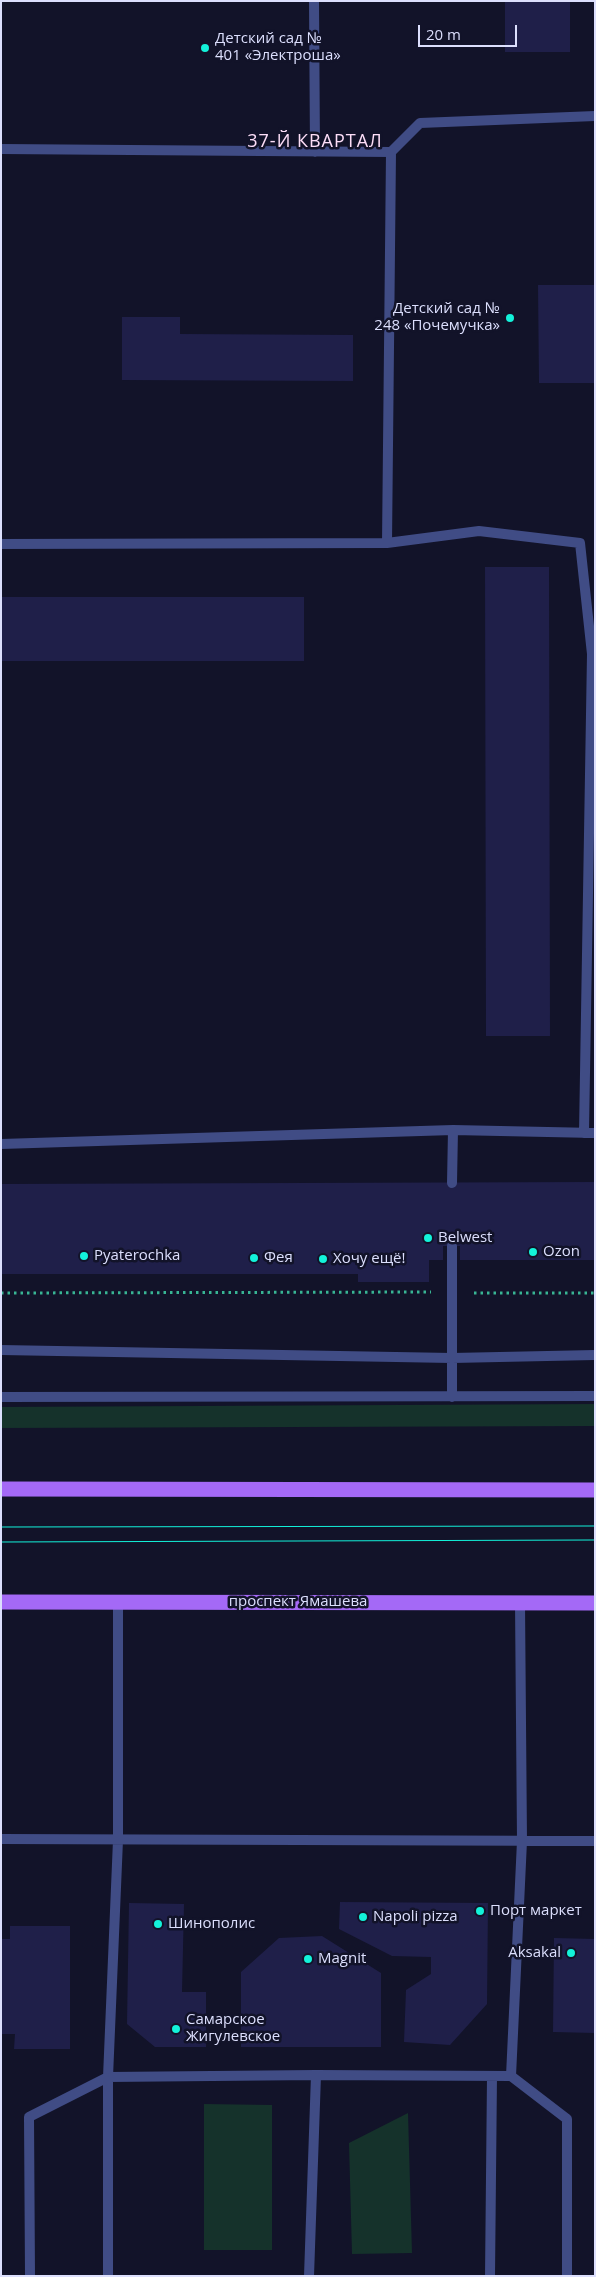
<!DOCTYPE html>
<meta charset="utf-8">
<style>
body{margin:0}
#map{position:relative;width:596px;height:2277px;overflow:hidden;background:#121329;font-family:"Open Sans",sans-serif}
canvas{display:block}
.frame{position:absolute;inset:0;border:2px solid #dcdffd;pointer-events:none}
.scale{position:absolute;left:418px;top:25px;width:99px;height:22px;box-sizing:border-box;border:2px solid #dcdffd;border-top:0;padding-left:6px;font-size:15px;line-height:18px;white-space:nowrap;color:#dcdffd;-webkit-text-stroke:4px #121329;paint-order:stroke}
</style>
<div id="map">
<canvas width="596" height="2277"></canvas>
<div class="frame"></div>
<div class="scale">20 m</div>
</div>
<script>
const context = document.querySelector('canvas').getContext('2d');
context.lineJoin = 'round';
function paint(path, color) { context.fillStyle = color; context.fill(path, 'evenodd'); }
function trace(path, color, width, dash) { context.strokeStyle = color; context.lineWidth = width; context.lineCap = dash ? 'butt' : 'round'; context.setLineDash(dash || []); context.stroke(path); }
function label(font, color, halo, rows, align = 'center') {
  context.font = font + ' "Open Sans",sans-serif'; context.lineWidth = 5; context.setLineDash([]); context.textBaseline = 'middle'; context.strokeStyle = halo; context.fillStyle = color; for (const [text, x, y, turn = 0] of rows) {
    context.save(); context.translate(x, y); context.rotate((+turn || 0) * Math.PI / 180); context.textAlign = isNaN(turn) ? turn : align; if (halo) context.strokeText(text, 0, 0); context.fillText(text, 0, 0); context.restore();
  }
}
const green = new Path2D(`
 M 595,1404 L 595,1426 L 1,1428 L 1,1407 Z
 M 204,2104 L 272,2105 L 272,2250 L 204,2250 Z
 M 408,2113 L 412,2253 L 352,2254 L 349,2143 Z`);
const building = new Path2D(`
 M 505,1 L 570,1 L 570,52 L 505,52 Z
 M 538,285 L 595,285 L 595,383 L 539,383 Z
 M 122,317 L 180,317 L 180,334 L 353,335 L 353,381 L 122,380 Z
 M 485,567 L 549,567 L 550,1036 L 486,1036 Z
 M 1,597 L 304,597 L 304,661 L 1,661 Z
 M 595,1182 L 595,1260 L 460,1260 L 460,1246 L 443,1246 L 443,1260 L 429,1260 L 429,1282 L 358,1282 L 358,1274 L 1,1274 L 1,1184 Z
 M 340,1902 L 488,1903 L 487,2004 L 450,2045 L 404,2042 L 406,1990 L 431,1974 L 431,1957 L 392,1956 L 339,1929 Z
 M 129,1903 L 184,1904 L 182,1992 L 206,1992 L 206,2047 L 155,2047 L 127,2024 Z
 M 10,1926 L 70,1926 L 70,2049 L 14,2049 L 15,2034 L 1,2034 L 1,1939 L 10,1939 Z
 M 322,1936 L 381,1973 L 381,2047 L 241,2047 L 241,1972 L 279,1938 Z
 M 554,1938 L 595,1939 L 595,2033 L 553,2032 Z`);
const path = new Path2D(`
 M 1,1293 L 431,1292
 M 474,1293 L 595,1293`);
const lane = new Path2D(`
 M 314,1 L 315,152
 M 1,149 L 391,152 L 387,543
 M 391,152 L 420,123 L 595,116
 M 1,544 L 387,543 L 479,531 L 580,543 L 592,654 L 584,1133
 M 1,1144 L 453,1130 L 595,1133
 M 452,1183 L 453,1130
 M 452,1246 L 452,1397
 M 1,1350 L 452,1358 L 595,1355
 M 1,1397 L 595,1396
 M 1,1839 L 595,1841
 M 511,2076 L 522,1841 L 520,1603
 M 30,2276 L 29,2117 L 108,2077 L 316,2075 L 511,2076 L 567,2119 L 567,2276
 M 108,2276 L 108,2077 L 118,1840 L 118,1601
 M 309,2276 L 316,2075
 M 490,2276 L 492,2076`);
const primary = new Path2D(`
 M 1,1489 L 595,1490
 M 1,1602 L 595,1603`);
const tram = new Path2D(`
 M 1,1527 L 595,1526
 M 1,1542 L 595,1540`);
const markers = [
 [205,48,5,"#13f2da"],
 [510,318,5,"#13f2da"],
 [428,1238,5,"#13f2da"],
 [533,1252,5,"#13f2da"],
 [84,1256,5,"#13f2da"],
 [254,1258,5,"#13f2da"],
 [323,1259,5,"#13f2da"],
 [480,1911,5,"#13f2da"],
 [363,1917,5,"#13f2da"],
 [158,1924,5,"#13f2da"],
 [571,1953,5,"#13f2da"],
 [308,1959,5,"#13f2da"],
 [176,2029,5,"#13f2da"]
];
const poiNames = [
 ["Детский сад №",215,39],
 ["401 «Электроша»",215,56],
 ["Детский сад №",500,309,"right"],
 ["248 «Почемучка»",500,326,"right"],
 ["Belwest",438,1238],
 ["Ozon",543,1252],
 ["Pyaterochka",94,1256],
 ["Фея",264,1258],
 ["Хочу ещё!",333,1259],
 ["Порт маркет",490,1911],
 ["Napoli pizza",373,1917],
 ["Шинополис",168,1924],
 ["Aksakal",561,1953,"right"],
 ["Magnit",318,1959],
 ["Самарское",186,2020],
 ["Жигулевское",186,2037]
];
const streetNames = [
 ["проспект Ямашева",298,1602]
];
const quarterNames = [
 ["37-Й КВАРТАЛ",315,142]
];
paint(green, '#15322b');
paint(building, '#1f1f49');
trace(path, '#38b594', 3, [2.5, 4]);
trace(lane, '#404c85', 10);
trace(primary, '#a469f6', 15);
trace(tram, '#13f2da', 1);
for (const [x, y, r, color] of markers) { const dot = new Path2D(); dot.arc(x, y, r, 0, 2 * Math.PI); context.fillStyle = color; context.fill(dot); trace(dot, '#121329', 2); }
label('15px', '#dcdffd', '#121329', poiNames, 'left');
label('15px', '#dcdffd', '#121329', streetNames);
context.letterSpacing = '1px';
label('18px', '#fddef8', '#121329', quarterNames);
context.letterSpacing = '0px';
</script>
